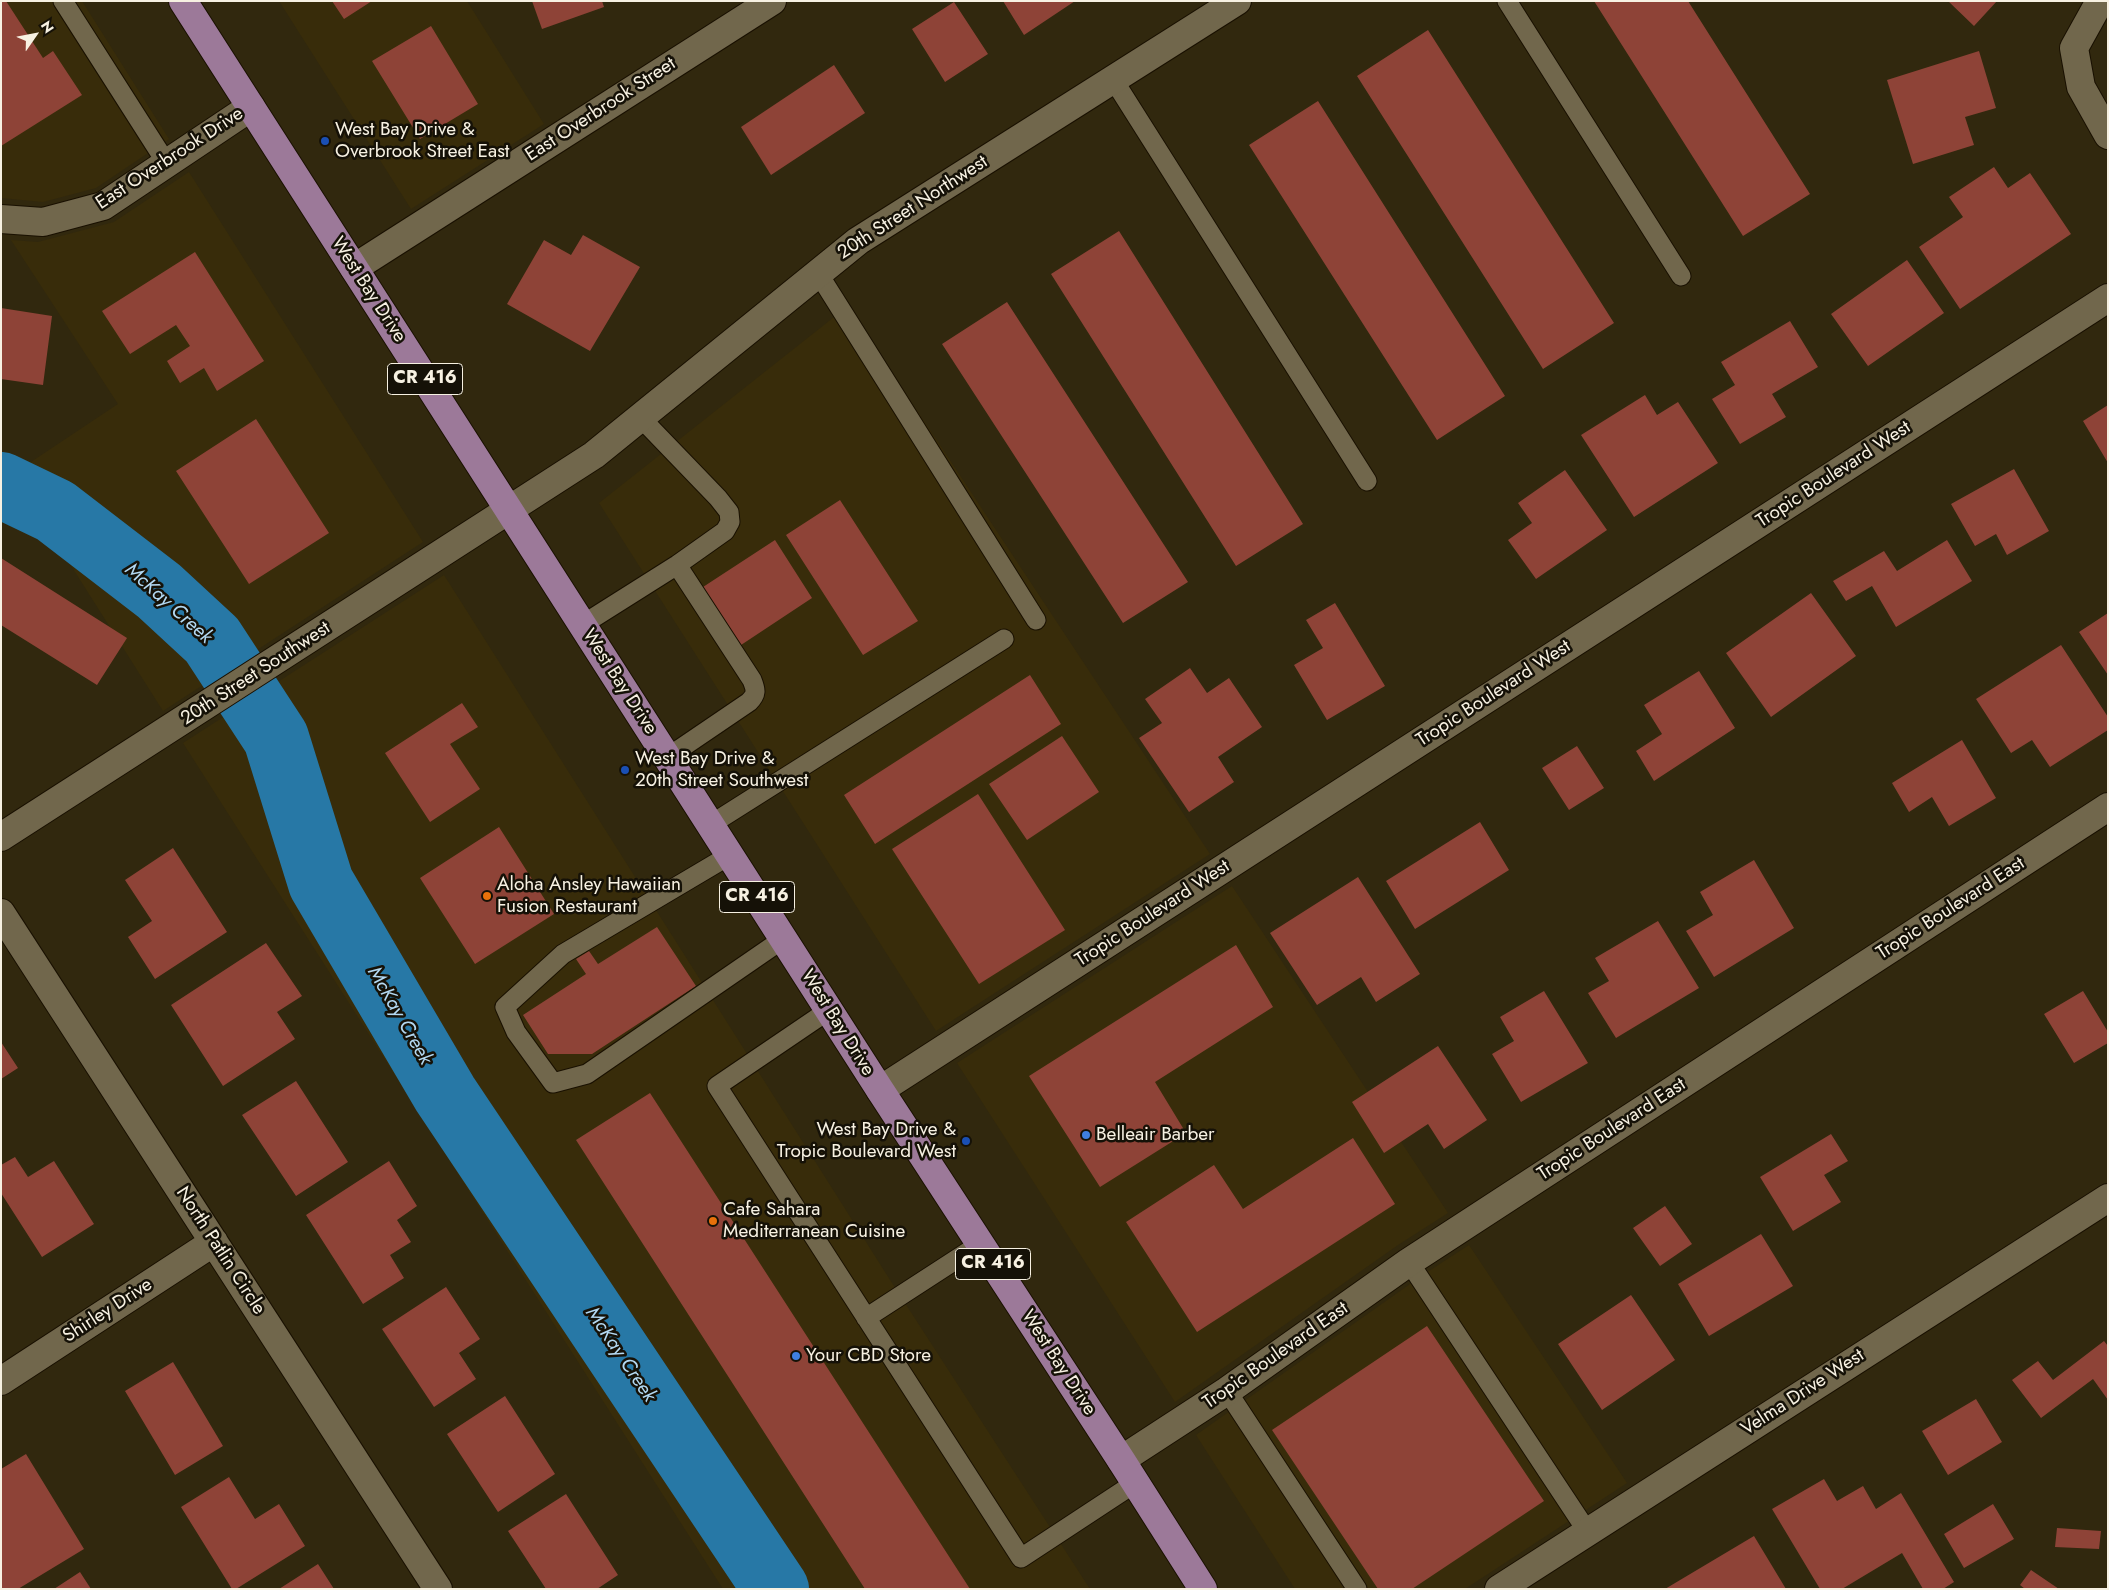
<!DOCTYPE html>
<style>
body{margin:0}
#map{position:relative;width:2109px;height:1590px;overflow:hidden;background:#31280e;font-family:Jost,sans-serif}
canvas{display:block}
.frame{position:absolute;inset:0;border:2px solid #f7f1e2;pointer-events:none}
.north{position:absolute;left:10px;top:10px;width:50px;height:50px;-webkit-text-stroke:4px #151107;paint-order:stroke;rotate:57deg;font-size:14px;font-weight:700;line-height:20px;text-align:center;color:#f7f1e2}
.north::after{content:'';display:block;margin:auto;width:18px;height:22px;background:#f7f1e2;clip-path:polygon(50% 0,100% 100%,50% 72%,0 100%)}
</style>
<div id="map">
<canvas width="2109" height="1590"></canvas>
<div class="frame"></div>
<div class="north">N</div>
</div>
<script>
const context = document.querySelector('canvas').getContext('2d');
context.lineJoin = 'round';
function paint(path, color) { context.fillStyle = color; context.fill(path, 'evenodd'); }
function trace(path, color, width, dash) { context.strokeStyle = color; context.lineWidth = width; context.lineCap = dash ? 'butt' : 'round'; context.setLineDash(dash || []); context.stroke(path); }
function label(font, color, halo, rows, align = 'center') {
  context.font = font + ' Jost,sans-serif'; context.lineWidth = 5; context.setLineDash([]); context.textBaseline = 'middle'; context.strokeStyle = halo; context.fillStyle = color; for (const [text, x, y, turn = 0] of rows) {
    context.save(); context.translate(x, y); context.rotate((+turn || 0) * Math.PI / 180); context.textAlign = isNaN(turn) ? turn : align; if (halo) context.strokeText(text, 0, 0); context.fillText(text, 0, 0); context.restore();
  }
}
const built = new Path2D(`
 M 1,1 L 82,1 L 169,139 L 96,188 L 43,202 L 1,198 Z
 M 279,1 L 467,1 L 544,124 L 411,209 Z
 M 189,172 L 423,542 L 163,711 L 13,474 L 118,404 L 11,240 L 38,242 L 114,222 Z
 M 848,306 L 1210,854 L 936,1031 L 599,503 Z
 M 444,575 L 892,1283 L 1090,1589 L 723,1589 L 183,743 Z
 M 1232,886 L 1448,1213 L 1398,1245 L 1175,1402 L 957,1063 Z
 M 1469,1245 L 1627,1483 L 1465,1589 L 1295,1589 L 1196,1435 L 1420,1277 Z`);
const river = new Path2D(`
 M 1,485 L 55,511 L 159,591 L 212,640 L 276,738 L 321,883 L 445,1094 L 776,1589`);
const building = new Path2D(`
 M 1,1 L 6,1 L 43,58 L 53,51 L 82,95 L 1,146 Z
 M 332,1 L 372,1 L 344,19 Z
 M 532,1 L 602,1 L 604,7 L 542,29 Z
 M 1003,1 L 1075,1 L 1024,35 Z
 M 1594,1 L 1688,1 L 1810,194 L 1743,236 Z
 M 1948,1 L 1997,1 L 1974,26 Z
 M 954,2 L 988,54 L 945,82 L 912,29 Z
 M 431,26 L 478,104 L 420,139 L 372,61 Z
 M 1428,30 L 1614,323 L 1543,369 L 1357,76 Z
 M 1979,51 L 1996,108 L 1965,117 L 1974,145 L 1913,164 L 1887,80 Z
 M 834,65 L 865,113 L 771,175 L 741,127 Z
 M 1318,101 L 1505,396 L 1437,440 L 1249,145 Z
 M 1994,167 L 2008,188 L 2030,173 L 2071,234 L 1960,309 L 1919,247 L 1963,217 L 1949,197 Z
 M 1119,231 L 1303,524 L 1236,566 L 1051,274 Z
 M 583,235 L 640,267 L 590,351 L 507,304 L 544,240 L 571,255 Z
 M 195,252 L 264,361 L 217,391 L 204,368 L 180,383 L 167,361 L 190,346 L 176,325 L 130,354 L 102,311 Z
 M 1907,260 L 1944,313 L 1868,366 L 1831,314 Z
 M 1007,302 L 1188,582 L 1123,623 L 942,344 Z
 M 1,308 L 52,316 L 43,385 L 1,379 Z
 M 1790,321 L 1818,367 L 1772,394 L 1786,417 L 1740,444 L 1712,399 L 1735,385 L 1721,362 Z
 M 1645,395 L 1657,415 L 1678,402 L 1718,463 L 1634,517 L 1581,435 Z
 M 2108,405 L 2108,463 L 2083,421 Z
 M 256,419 L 329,533 L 249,584 L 176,471 Z
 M 2014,469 L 2049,531 L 2007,555 L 1996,534 L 1975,546 L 1951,504 Z
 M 1565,470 L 1607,530 L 1536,579 L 1508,540 L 1532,523 L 1518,503 Z
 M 840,500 L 918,621 L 863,655 L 786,535 Z
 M 775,540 L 812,598 L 741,645 L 703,587 Z
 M 1947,540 L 1972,581 L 1896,627 L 1872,586 L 1846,601 L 1833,581 L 1884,551 L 1897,571 Z
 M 1,558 L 127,638 L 97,685 L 1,625 Z
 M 1811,593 L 1856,656 L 1771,717 L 1726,653 Z
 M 1335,603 L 1385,686 L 1327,720 L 1294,665 L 1323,648 L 1306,620 Z
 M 2108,613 L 2108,675 L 2079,632 Z
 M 2061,645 L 2108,717 L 2108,730 L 2050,767 L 2032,740 L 2011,753 L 1976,699 Z
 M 1190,668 L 1207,693 L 1229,678 L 1262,727 L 1218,757 L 1234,782 L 1189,812 L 1139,738 L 1162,723 L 1145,699 Z
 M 1699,671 L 1735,728 L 1654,781 L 1636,751 L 1662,734 L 1644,705 Z
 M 1030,675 L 1061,724 L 875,844 L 844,795 Z
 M 462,703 L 478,727 L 450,744 L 480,789 L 430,822 L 385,753 Z
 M 1062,736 L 1099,792 L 1027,840 L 989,784 Z
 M 1962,740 L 1996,798 L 1949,826 L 1932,797 L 1909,812 L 1892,783 Z
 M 1577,746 L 1604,788 L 1569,810 L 1542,768 Z
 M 978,794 L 1065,930 L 979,984 L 892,849 Z
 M 1480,822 L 1509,870 L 1415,929 L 1386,881 Z
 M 499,827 L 554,914 L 475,964 L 420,878 Z
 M 173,848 L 227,932 L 155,979 L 128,937 L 152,921 L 125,880 Z
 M 1754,860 L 1794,928 L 1714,977 L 1686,931 L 1713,915 L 1700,892 Z
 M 1358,877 L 1420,974 L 1376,1002 L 1361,977 L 1317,1005 L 1270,933 Z
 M 1658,921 L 1699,988 L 1616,1038 L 1588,993 L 1609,981 L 1595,958 Z
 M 657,927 L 696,986 L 592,1054 L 548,1054 L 523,1015 L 586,974 L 576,959 L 589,951 L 598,964 Z
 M 266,943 L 302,996 L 277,1012 L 295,1039 L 223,1086 L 171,1005 Z
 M 1236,945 L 1273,1007 L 1155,1082 L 1186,1133 L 1100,1187 L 1029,1076 Z
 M 1544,991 L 1588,1063 L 1521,1102 L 1492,1054 L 1514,1041 L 1500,1017 Z
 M 2083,991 L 2108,1032 L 2108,1043 L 2074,1063 L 2044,1014 Z
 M 1,1042 L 18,1068 L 1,1079 Z
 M 1438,1046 L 1487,1120 L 1444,1149 L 1428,1124 L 1384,1153 L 1352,1102 Z
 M 296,1081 L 348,1162 L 296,1196 L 242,1115 Z
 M 650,1093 L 970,1589 L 865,1589 L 576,1140 Z
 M 1831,1134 L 1848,1161 L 1824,1175 L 1841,1202 L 1793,1231 L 1760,1177 Z
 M 1353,1138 L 1395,1204 L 1197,1332 L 1126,1222 L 1214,1165 L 1243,1209 Z
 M 15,1157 L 28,1177 L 54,1161 L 94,1224 L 42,1257 L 1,1193 L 1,1165 Z
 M 389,1161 L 417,1206 L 397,1220 L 411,1242 L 390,1255 L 404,1278 L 363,1304 L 306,1215 Z
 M 1665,1206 L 1692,1244 L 1660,1266 L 1633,1228 Z
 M 1761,1234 L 1793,1286 L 1709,1336 L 1678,1284 Z
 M 446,1287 L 480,1339 L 459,1353 L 476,1379 L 434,1407 L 382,1329 Z
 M 1631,1295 L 1675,1360 L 1602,1410 L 1558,1344 Z
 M 1427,1326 L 1544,1501 L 1412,1589 L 1378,1589 L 1272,1430 Z
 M 2104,1341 L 2108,1346 L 2108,1400 L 2093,1379 L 2041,1418 L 2012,1380 L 2038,1361 L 2053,1380 Z
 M 173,1362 L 223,1446 L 175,1475 L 125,1391 Z
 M 505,1396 L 555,1474 L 498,1512 L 447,1434 Z
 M 1976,1399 L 2002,1442 L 1948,1475 L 1922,1431 Z
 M 26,1454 L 84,1549 L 18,1589 L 1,1589 L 1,1469 Z
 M 229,1477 L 255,1519 L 279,1504 L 305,1546 L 236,1589 L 232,1589 L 181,1507 Z
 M 1824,1479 L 1837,1501 L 1863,1486 L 1876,1509 L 1901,1493 L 1954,1582 L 1943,1589 L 1923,1589 L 1902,1553 L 1842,1589 L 1820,1589 L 1772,1509 Z
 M 566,1494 L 618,1575 L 597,1589 L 546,1589 L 508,1531 Z
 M 1993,1504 L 2014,1539 L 1964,1568 L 1944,1534 Z
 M 2057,1528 L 2101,1531 L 2099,1549 L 2055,1547 Z
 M 1754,1536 L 1786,1589 L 1665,1589 Z
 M 318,1564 L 334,1589 L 279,1589 Z
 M 2031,1570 L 2059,1589 L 2025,1589 L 2020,1585 Z
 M 80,1572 L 91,1589 L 54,1589 Z`);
const lane = new Path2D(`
 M 63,1 L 167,164
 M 1507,1 L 1681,276
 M 1113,79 L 1367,481
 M 818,273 L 1036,620
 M 582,625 L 677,565 L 725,531 L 730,522 L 729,512 L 718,498 L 640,417
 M 668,757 L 749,702 C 757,694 756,690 752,680 L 677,565
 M 710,825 L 1004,639
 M 730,855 L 563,954 L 505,1007 L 516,1032 L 553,1083 L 587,1074 L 783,939
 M 829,1010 L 717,1086 L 1021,1558 L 1135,1483
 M 1409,1262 L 1587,1531
 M 866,1318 L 980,1244
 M 1227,1391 L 1357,1589`);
const street = new Path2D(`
 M 2108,1 L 2099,3 L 2074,48 L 2081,87 L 2108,135
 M 1,219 L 43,222 L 103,206 L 251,107
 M 354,268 L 772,1
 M 1,913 L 438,1589
 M 880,1090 L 2108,298
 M 1,1381 L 214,1242
 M 1121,1460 L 1227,1391 L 1409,1262 L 2108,807
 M 1499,1589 L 2108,1198`);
const secondary = new Path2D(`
 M 1,837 L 594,455 L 858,241 L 1237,1`);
const primary = new Path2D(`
 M 183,1 L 880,1090 L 1121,1460 L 1203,1589`);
const markers = [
 [325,141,5,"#1a4fb4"],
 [625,770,5,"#1a4fb4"],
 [487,896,5,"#e8710a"],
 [1086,1135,5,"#3f7fe0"],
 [966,1141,5,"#1a4fb4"],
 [713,1221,5,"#e8710a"],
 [796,1356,5,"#3f7fe0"]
];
const shields = [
 [425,379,75],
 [757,897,75],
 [993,1264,75]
];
const shieldNames = [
 ["CR 416",425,379],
 ["CR 416",757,897],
 ["CR 416",993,1264]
];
const streetNames = [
 ["East Overbrook Street",601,110,-33],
 ["East Overbrook Drive",170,159,-33],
 ["20th Street Northwest",913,208,-33],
 ["West Bay Drive",368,290,57],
 ["Tropic Boulevard West",1834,475,-33],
 ["20th Street Southwest",256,674,-33],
 ["West Bay Drive",619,682,57],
 ["Tropic Boulevard West",1494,694,-33],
 ["Tropic Boulevard East",1951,909,-33],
 ["Tropic Boulevard West",1153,914,-33],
 ["West Bay Drive",837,1023,58],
 ["Tropic Boulevard East",1612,1130,-33],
 ["North Patlin Circle",220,1251,57],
 ["Shirley Drive",108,1311,-33],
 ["Tropic Boulevard East",1276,1356,-35],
 ["West Bay Drive",1058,1363,57],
 ["Velma Drive West",1803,1393,-33]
];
const poiNames = [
 ["West Bay Drive &",335,130],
 ["Overbrook Street East",335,152],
 ["West Bay Drive &",635,759],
 ["20th Street Southwest",635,781],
 ["Aloha Ansley Hawaiian",497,885],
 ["Fusion Restaurant",497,907],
 ["West Bay Drive &",956,1130,"right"],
 ["Tropic Boulevard West",956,1152,"right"],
 ["Belleair Barber",1096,1135],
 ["Cafe Sahara",723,1210],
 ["Mediterranean Cuisine",723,1232],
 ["Your CBD Store",806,1356]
];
const waterNames = [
 ["McKay Creek",168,604,42],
 ["McKay Creek",399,1016,60],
 ["McKay Creek",620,1355,56]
];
paint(built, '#382c0a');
trace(river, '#2778a6', 66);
paint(building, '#8e4337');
trace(lane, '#191000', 21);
trace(street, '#191000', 30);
trace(secondary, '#191000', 30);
trace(primary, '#191000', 30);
trace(lane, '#71674c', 19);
trace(street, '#71674c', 28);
trace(secondary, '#71674c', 28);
trace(primary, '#9c7999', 28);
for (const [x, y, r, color] of markers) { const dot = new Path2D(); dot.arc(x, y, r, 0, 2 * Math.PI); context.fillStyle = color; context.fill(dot); trace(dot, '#151107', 2); }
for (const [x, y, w] of shields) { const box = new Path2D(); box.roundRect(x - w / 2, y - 15.5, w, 31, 4); context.fillStyle = '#151107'; context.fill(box); trace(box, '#f7f1e2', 1); }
label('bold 18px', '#f7f1e2', null, shieldNames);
label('19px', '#f7f1e2', '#151107', streetNames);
label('19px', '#f7f1e2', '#151107', poiNames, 'left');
label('italic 20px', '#b3d9f3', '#151107', waterNames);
</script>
